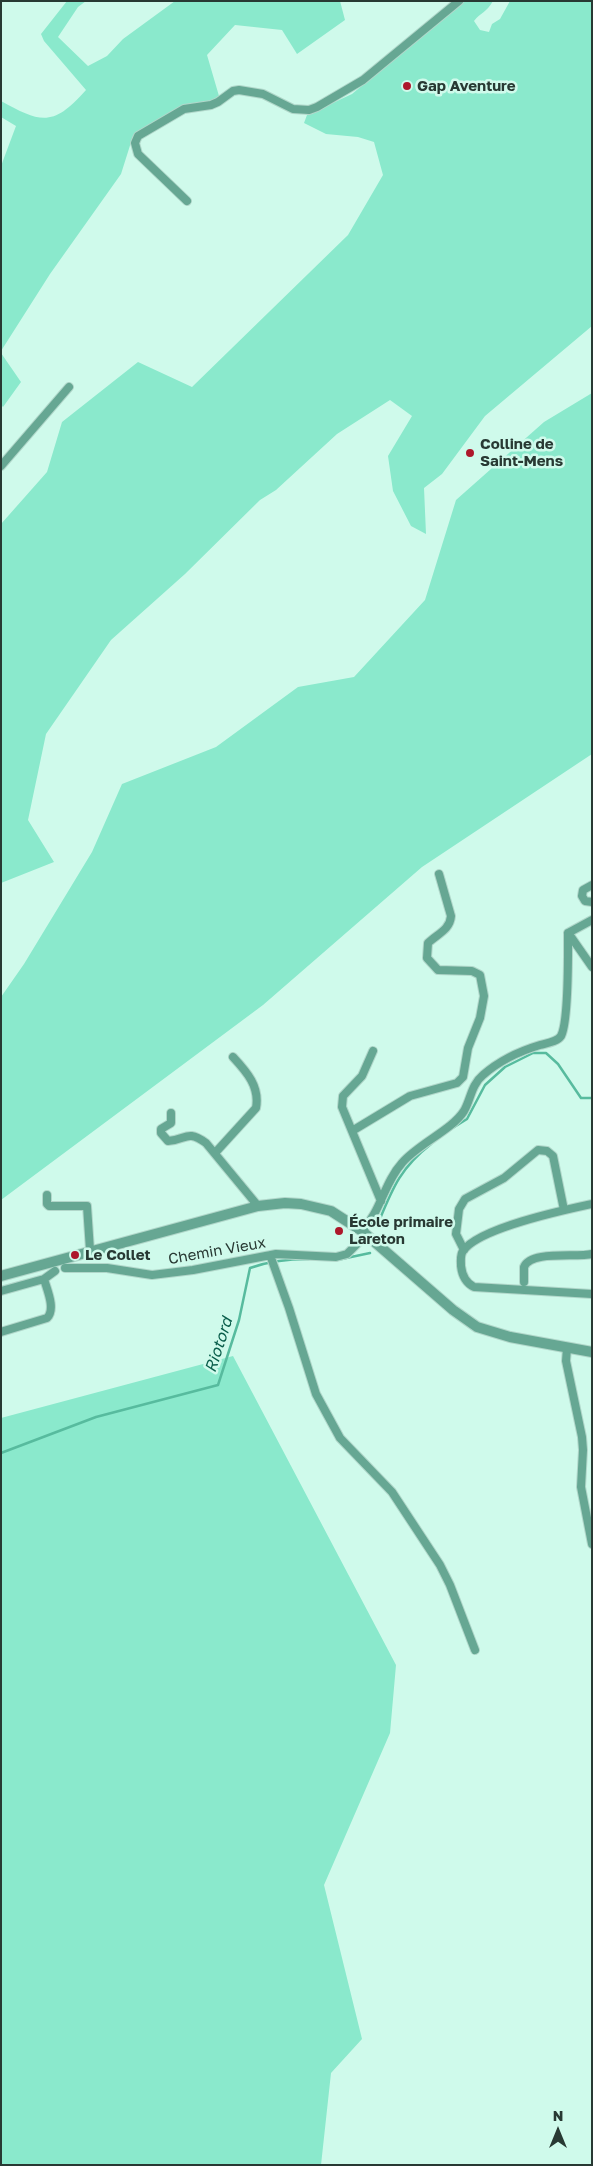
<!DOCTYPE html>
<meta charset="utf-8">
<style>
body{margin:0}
#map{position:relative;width:593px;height:2166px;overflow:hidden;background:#cffaeb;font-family:"Golos Text",sans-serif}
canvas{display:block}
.frame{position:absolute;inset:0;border:2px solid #283933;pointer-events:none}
.north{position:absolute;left:533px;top:2106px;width:50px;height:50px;-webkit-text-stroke:4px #cffaeb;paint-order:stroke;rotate:0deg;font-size:14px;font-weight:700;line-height:20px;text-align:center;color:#283933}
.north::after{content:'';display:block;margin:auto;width:18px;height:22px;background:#283933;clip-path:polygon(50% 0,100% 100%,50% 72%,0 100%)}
</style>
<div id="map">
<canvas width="593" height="2166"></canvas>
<div class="frame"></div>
<div class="north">N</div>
</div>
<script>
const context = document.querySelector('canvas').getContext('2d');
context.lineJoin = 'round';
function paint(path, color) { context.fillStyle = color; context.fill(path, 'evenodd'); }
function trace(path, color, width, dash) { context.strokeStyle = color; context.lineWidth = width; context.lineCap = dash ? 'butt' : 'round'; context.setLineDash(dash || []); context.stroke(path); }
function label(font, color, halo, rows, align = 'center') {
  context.font = font + ' "Golos Text",sans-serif'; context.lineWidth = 5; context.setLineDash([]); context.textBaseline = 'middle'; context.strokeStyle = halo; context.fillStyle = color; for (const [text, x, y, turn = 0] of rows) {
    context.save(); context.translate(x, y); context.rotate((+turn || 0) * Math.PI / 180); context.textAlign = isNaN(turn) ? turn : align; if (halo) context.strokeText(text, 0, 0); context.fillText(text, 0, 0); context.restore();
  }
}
const green = new Path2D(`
 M 67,1 L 86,1 L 78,7 L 58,37 L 88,66 L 107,56 L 123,39 L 175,1 L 340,1 L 345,20 L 297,54 L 282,30 L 235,25 L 207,55 L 219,96 L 215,102 L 183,107 L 133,136 L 121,174 L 50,274 L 1,351 L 1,166 L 16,126 L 1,117 L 1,101 C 42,124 54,126 86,90 L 44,41 L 41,34 Z
 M 462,1 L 493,1 C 486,13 481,12 474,21 L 480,30 L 489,32 L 492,24 L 500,19 L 510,1 L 592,1 L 592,326 L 485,416 L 442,474 L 424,488 L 426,534 L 411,526 L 393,491 L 388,456 L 412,416 L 390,400 L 337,434 L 276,490 L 260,500 L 185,574 L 111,640 L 46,734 L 28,820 L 54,862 L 1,883 L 1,524 L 47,472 L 62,422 L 138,362 L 192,387 L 348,235 L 383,175 L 374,142 L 358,137 L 326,134 L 304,123 L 307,115 L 352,94 Z
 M 1,353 L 21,382 L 3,407 L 1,405 Z
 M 592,393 L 592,754 L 422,867 L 263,1005 L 1,1200 L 1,997 L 24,964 L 92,852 L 122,784 L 216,747 L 298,687 L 354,677 L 425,600 L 456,500 L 544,422 Z
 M 233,1356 L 396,1665 L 390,1733 L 324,1885 L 362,2039 L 331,2073 L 321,2165 L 1,2165 L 1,1418 Z`);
const stream = new Path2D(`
 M 451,1129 L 467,1119 L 485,1085 L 505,1067 L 533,1053 L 546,1053 L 558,1064 L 581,1098 L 592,1098
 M 377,1226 C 392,1190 399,1169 431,1144
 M 337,1260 L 370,1253
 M 1,1453 L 96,1417 L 218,1385 L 239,1320 L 250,1268 C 269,1261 288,1259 309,1259`);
const minor = new Path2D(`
 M 187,201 L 138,154 L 135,143 L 138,136 L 184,109 L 211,105 L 218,102 L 233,91 L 239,90 L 263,94 L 293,109 L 309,110 L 317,107 L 363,80 L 459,1
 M 1,466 L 69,387
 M 592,885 L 583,890 L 582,896 L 585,901 L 592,902
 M 568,933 L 592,920
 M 569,934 L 592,967
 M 373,1051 L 362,1076 L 343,1096 L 342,1107 L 381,1201
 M 171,1113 L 171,1123 L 161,1129 L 161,1133 L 168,1141 C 187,1140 186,1129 206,1143 L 258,1206
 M 352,1131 L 410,1096 L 457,1083 L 463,1077 L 468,1048 L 480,1018 L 484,996 L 480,975 L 472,971 L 438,970 L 427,958 L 428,943 C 437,934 450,930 451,916 L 439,874
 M 215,1153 L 256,1108 C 260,1087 247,1072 233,1057
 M 47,1195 L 47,1204 L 49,1206 L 87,1206 L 90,1250
 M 592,1204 C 564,1210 479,1228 463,1251 C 460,1255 461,1260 461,1266 C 462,1275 466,1283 474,1287 L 592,1294
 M 362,1231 C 381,1211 384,1183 402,1163 C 418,1144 452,1130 464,1111 C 471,1099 471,1085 483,1075 C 499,1061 520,1051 540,1045 C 547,1043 557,1042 561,1036 C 569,1021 568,953 568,933
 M 464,1250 L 456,1234 L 459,1209 L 465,1199 L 504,1178 L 538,1150 L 547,1151 L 553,1156 L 564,1210
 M 270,1255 L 289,1308 L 316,1394 L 340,1438 L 392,1492 L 440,1565 L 450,1585 L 475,1650
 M 65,1268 L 107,1268 L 152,1275 L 193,1270 L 276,1254 L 336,1257 L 347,1254 L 366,1235
 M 524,1282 L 524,1267 C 531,1250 576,1258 592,1254
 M 1,1291 L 44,1279 L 55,1271
 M 1,1332 L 47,1318 C 56,1309 47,1290 44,1279
 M 567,1348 L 566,1361 L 582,1437 L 583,1450 L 581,1487 L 592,1544`);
const tertiary = new Path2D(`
 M 1,1276 L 258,1206 L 285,1203 L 301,1204 L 331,1211 L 362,1231 L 453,1310 L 477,1327 L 510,1337 L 592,1352`);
const markers = [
 [407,86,5,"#ad182b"],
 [470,453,5,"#ad182b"],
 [339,1231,5,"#ad182b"],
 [75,1255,5,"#ad182b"]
];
const poiNames = [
 ["Gap Aventure",417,86],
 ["Colline de",480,444],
 ["Saint-Mens",480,461],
 ["École primaire",349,1222],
 ["Lareton",349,1239],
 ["Le Collet",85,1255]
];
const streetNames = [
 ["Chemin Vieux",217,1251,-10]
];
const waterNames = [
 ["Riotord",219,1345,-72]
];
paint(green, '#8ae9cc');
trace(stream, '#57bb9e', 2.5);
trace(minor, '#b1d7ca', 10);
trace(tertiary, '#b1d7ca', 12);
trace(minor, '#66a793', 8);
trace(tertiary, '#66a793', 10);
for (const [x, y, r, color] of markers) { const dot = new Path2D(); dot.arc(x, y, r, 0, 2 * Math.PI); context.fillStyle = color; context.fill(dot); trace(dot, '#cffaeb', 2); }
label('bold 15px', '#283933', '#cffaeb', poiNames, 'left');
label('15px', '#283933', '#cffaeb', streetNames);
label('italic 16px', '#0a5e4b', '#cffaeb', waterNames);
</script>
